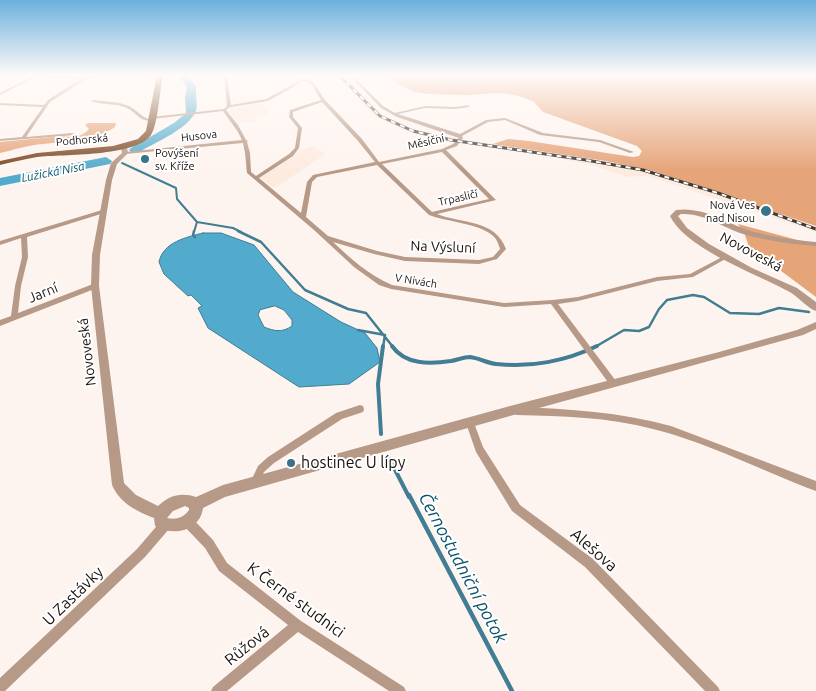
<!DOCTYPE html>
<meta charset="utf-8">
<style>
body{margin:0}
canvas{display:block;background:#fef4ef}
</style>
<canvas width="816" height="691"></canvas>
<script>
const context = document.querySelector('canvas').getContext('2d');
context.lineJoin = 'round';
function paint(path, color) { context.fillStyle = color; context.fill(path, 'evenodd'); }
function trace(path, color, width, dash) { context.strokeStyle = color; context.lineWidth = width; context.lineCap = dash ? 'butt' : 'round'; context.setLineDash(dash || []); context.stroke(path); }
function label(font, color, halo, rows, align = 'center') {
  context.font = font + ' Ubuntu,sans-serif'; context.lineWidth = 4; context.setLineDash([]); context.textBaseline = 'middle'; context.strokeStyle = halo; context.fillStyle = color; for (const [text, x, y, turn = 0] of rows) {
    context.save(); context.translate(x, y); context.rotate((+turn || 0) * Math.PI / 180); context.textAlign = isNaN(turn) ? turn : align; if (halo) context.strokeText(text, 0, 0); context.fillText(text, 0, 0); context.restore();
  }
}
const built = new Path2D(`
 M 335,75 L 343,75 L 350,80 L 371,105 L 382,115 L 411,128 L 454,138 L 606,161 L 653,171 L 816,226 L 816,232 L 657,179 L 643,176 L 628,177 L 591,165 L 549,156 L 451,142 L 406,131 L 374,116 L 363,107 L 344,81 Z
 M 262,103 L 270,115 L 255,118 L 257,120 L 239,124 L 230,112 L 231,106 Z
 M 313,146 L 325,154 L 280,185 L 273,188 L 260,177 L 302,150 Z`);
const forest = new Path2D(`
 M 392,75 L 816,75 L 816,226 L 653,171 L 606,161 L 493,144 L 508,139 L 529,141 L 633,157 L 639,156 L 642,151 L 637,146 L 543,112 L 533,101 L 515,95 L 497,93 L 467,95 L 430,94 L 415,92 L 395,83 Z
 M 88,123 L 116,123 L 115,127 C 92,142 70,141 43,144 C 28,145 14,150 0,153 L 0,142 C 17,140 35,139 52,137 C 65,135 79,141 89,129 L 85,125 Z
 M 738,224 L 816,245 L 816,297 L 749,247 L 745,235 Z`);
const water = new Path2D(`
 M 203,233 L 221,233 L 254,245 L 293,292 L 341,322 L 365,333 L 377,348 L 380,362 L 349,384 L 299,387 L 208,328 L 198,308 L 202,306 L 191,295 L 188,296 L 164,274 L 159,262 C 163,242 187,237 203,233 ZM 275,306 L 284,310 L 292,320 L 292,326 C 282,333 274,331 264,327 L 258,315 L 260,310 Z`);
const streamFar3 = new Path2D(`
 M 122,163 L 176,188 L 177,199 L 197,222 L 233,228 L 241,232
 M 194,232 L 197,222`);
const streamFar2 = new Path2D(`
 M 194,231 L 193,235 L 195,237
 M 238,231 L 261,242 L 305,290 L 348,309 L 366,313 L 393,347
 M 358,330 L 385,335 L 383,347
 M 595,347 L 624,330 L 639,331 L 649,327 L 659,309 L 667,300 L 693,295 L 704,297 L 730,313 L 759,314 L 779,308 L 809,312`);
const streamFar1 = new Path2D(`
 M 392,346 C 405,365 430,364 451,361 C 457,360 464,357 470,357 C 479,358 487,363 496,364 C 530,368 566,361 597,346
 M 381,434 L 378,384 L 383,346
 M 389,458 L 409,497`);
const stream = new Path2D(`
 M 409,495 L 512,691`);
const river = new Path2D(`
 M 180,75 L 188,75 L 196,87 C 195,94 198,106 196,111 C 188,129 158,141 139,152 L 131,152 L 129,150 L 131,148 L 174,123 L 186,113 L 185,97 L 187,87 L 179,76 Z
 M 106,157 L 112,161 L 110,164 L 0,186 L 0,178 Z`);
const minor = new Path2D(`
 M 0,75 L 14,76 L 12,77 L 0,76 Z
 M 35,75 L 83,77 L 87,75 L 90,75 L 90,76 L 105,75 L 86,79 L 50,102 L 26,137 L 73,133 L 75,134 L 75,135 L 0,141 L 0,139 L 22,137 L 43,107 L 0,105 L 0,103 L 44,105 L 48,100 L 81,79 L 36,77 L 0,95 L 0,93 Z
 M 224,75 L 227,75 L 231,105 L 266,99 L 303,79 L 313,82 L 325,100 L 362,139 L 379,162 L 442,149 L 453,144 L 459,138 L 397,117 L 381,108 L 349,75 L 352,75 L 383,106 L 395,113 L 425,106 L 455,107 L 469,105 L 469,107 L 455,109 L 425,108 L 398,114 L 460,134 L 486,120 L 505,118 L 543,133 L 600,140 L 634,152 L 630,153 L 599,142 L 540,135 L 505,120 L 488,122 L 462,136 L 463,138 L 457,146 L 446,150 L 496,200 L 437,214 C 462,224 495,219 506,249 L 497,259 L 479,264 L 405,261 L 374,254 L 333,242 C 351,259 369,275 392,285 L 504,303 L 553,300 L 578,297 L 657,277 L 690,274 L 724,256 L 726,255 L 729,257 L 693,277 L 657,281 L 578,301 L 558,304 L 616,381 L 617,383 L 616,385 L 613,386 L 610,385 L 551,304 L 504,307 L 391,289 L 379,285 L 354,267 L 314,230 L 247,173 L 245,153 L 243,143 L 125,154 L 123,153 L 125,152 L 242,140 L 238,132 L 223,111 L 152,119 L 152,121 C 139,121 138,114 127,108 C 116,103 102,105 91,101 L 93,100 C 105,102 118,101 129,106 C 137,110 141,117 149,119 L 151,117 L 224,109 L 227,106 ZM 304,81 L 311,84 L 321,100 L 290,110 L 289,117 L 298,128 L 295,148 L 289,154 L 256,176 L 251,172 L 250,153 L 247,142 L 248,141 L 246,140 L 238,125 L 226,110 L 230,107 L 268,101 ZM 322,102 L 358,141 L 375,162 L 313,175 L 307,182 L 301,213 L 259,178 L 293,156 L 299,148 L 302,128 L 293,117 L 293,112 ZM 442,152 L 489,199 L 432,212 L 382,164 ZM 377,165 L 429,215 C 448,222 477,223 492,235 C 497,239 498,243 500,249 L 493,257 L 479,260 L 405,257 L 377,251 L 328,236 L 306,217 L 312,182 L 317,177 Z
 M 102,210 L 105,212 L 104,213 L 27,237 L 28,257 L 21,286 L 18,313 L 93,284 L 97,284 L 98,286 L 97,288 L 0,326 L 0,320 L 11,316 L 15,286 L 22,257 L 21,238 L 0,245 L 0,241 Z
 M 360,405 L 363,406 L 364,409 L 363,412 L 342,419 L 274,463 L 264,472 L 259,484 L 256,486 L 253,484 L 251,481 L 258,466 L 268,457 L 336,413 Z
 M 517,407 C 569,409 620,412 671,426 L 816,481 L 816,491 C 762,471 709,443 653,429 C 608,417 562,416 517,415 L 514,414 L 513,411 L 514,408 Z
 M 470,419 L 473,420 L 474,423 L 483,447 L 520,505 L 593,559 L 718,687 L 720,691 L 705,691 L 585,567 L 512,511 L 476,452 L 466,423 L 467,420 Z
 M 187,516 L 191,517 L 213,540 L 227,563 L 301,621 L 404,687 L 406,691 L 389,691 L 298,632 L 227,691 L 211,691 L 213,687 L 288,625 L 219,571 L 205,548 L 183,525 L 182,521 L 183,517 Z
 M 165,520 L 169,521 L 170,525 L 169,529 L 145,557 L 5,691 L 0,691 L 0,678 L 137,549 L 161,521 Z`);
const tertiary = new Path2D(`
 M 124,145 L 127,147 L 128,153 L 117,164 L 112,180 L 100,255 L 99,286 L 124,483 L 136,495 L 158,506 C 169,495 182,492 196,497 L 223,485 L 510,406 L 719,352 L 797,330 L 816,322 L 816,329 L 803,335 L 510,416 L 225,497 L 203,508 C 200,531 173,537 155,526 L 154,518 C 136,511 120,503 112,485 L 91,286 L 92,255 L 106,180 L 111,163 L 122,153 L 121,147 ZM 185,506 L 189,508 L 189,510 C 183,518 176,520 167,518 L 173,511 Z
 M 676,210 C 703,206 726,223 751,231 C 772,237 794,240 816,242 L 816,246 C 792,244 767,241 743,234 C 722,227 704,213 681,214 L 678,216 L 687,228 L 709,244 L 752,268 L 797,288 L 816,302 L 816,311 C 808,309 798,296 788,291 C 757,274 686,249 670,216 Z`);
const primary = new Path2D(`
 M 157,75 L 163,75 C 160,88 158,125 151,135 C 136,157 63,154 37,157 C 25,159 12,162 0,165 L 0,161 L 37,153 L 113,146 L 138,139 L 146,131 Z`);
const rail = new Path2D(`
 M 339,75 L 380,116 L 413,131 L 451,140 L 586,160 L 643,170 L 718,193 L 816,229`);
const markers = [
 [145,159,5,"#37738a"],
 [766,211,6,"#37738a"],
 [291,463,5,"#37738a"]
];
const farStreetnames = [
 ["Husova",199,136,-6],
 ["Podhorská",82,140,-5],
 ["Měsíční",426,142,-13],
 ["Trpasličí",458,198,-13],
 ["V Nivách",416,281,9]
];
const farPoinames = [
 ["Povýšení",155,153],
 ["sv. Kříže",155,166],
 ["Nová Ves",755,205,"right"],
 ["nad Nisou",755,218,"right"]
];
const farWaternames = [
 ["Lužická Nisa",53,172,-11]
];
const streetNames = [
 ["Na Výsluní",443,247,2],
 ["Novoveská",751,252,28],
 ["Jarní",43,293,-22],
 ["Novoveská",87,352,-97]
];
const nearPoinames = [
 ["hostinec U lípy",301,463]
];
const nearStreetnames = [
 ["Alešova",594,550,41],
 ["U Zastávky",73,596,-44],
 ["K Černé studnici",296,600,36],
 ["Růžová",247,646,-39]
];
const nearWaternames = [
 ["Černostudniční potok",463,568,62]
];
paint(built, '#feebe0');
paint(forest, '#e6a479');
paint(water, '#52abcd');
trace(water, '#417d93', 1);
trace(streamFar3, '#417d93', 2);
trace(streamFar2, '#417d93', 2.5);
trace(streamFar1, '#417d93', 4);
trace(stream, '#417d93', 4.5);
paint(river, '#52abcd');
paint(minor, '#b69986');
paint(tertiary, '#b69986');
paint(primary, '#7d4b29');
trace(rail, '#403833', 3);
trace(rail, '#fff', 2, [5]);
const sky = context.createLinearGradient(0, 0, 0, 171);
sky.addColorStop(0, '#6cb0dd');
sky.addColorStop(0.44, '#fffaf8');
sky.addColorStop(1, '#fffaf800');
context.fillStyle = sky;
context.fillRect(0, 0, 816, 171);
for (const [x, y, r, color] of markers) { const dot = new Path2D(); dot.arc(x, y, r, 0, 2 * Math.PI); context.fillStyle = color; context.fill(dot); trace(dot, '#fff', 2); }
label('11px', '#1a120d', '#fff', farStreetnames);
label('11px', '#1a120d', '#fff', farPoinames, 'left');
label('italic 12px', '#05536b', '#fff', farWaternames);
label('14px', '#1a120d', '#fff', streetNames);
label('16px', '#1a120d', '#fff', nearPoinames, 'left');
label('16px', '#1a120d', '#fff', nearStreetnames);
label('italic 18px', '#05536b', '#fff', nearWaternames);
</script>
